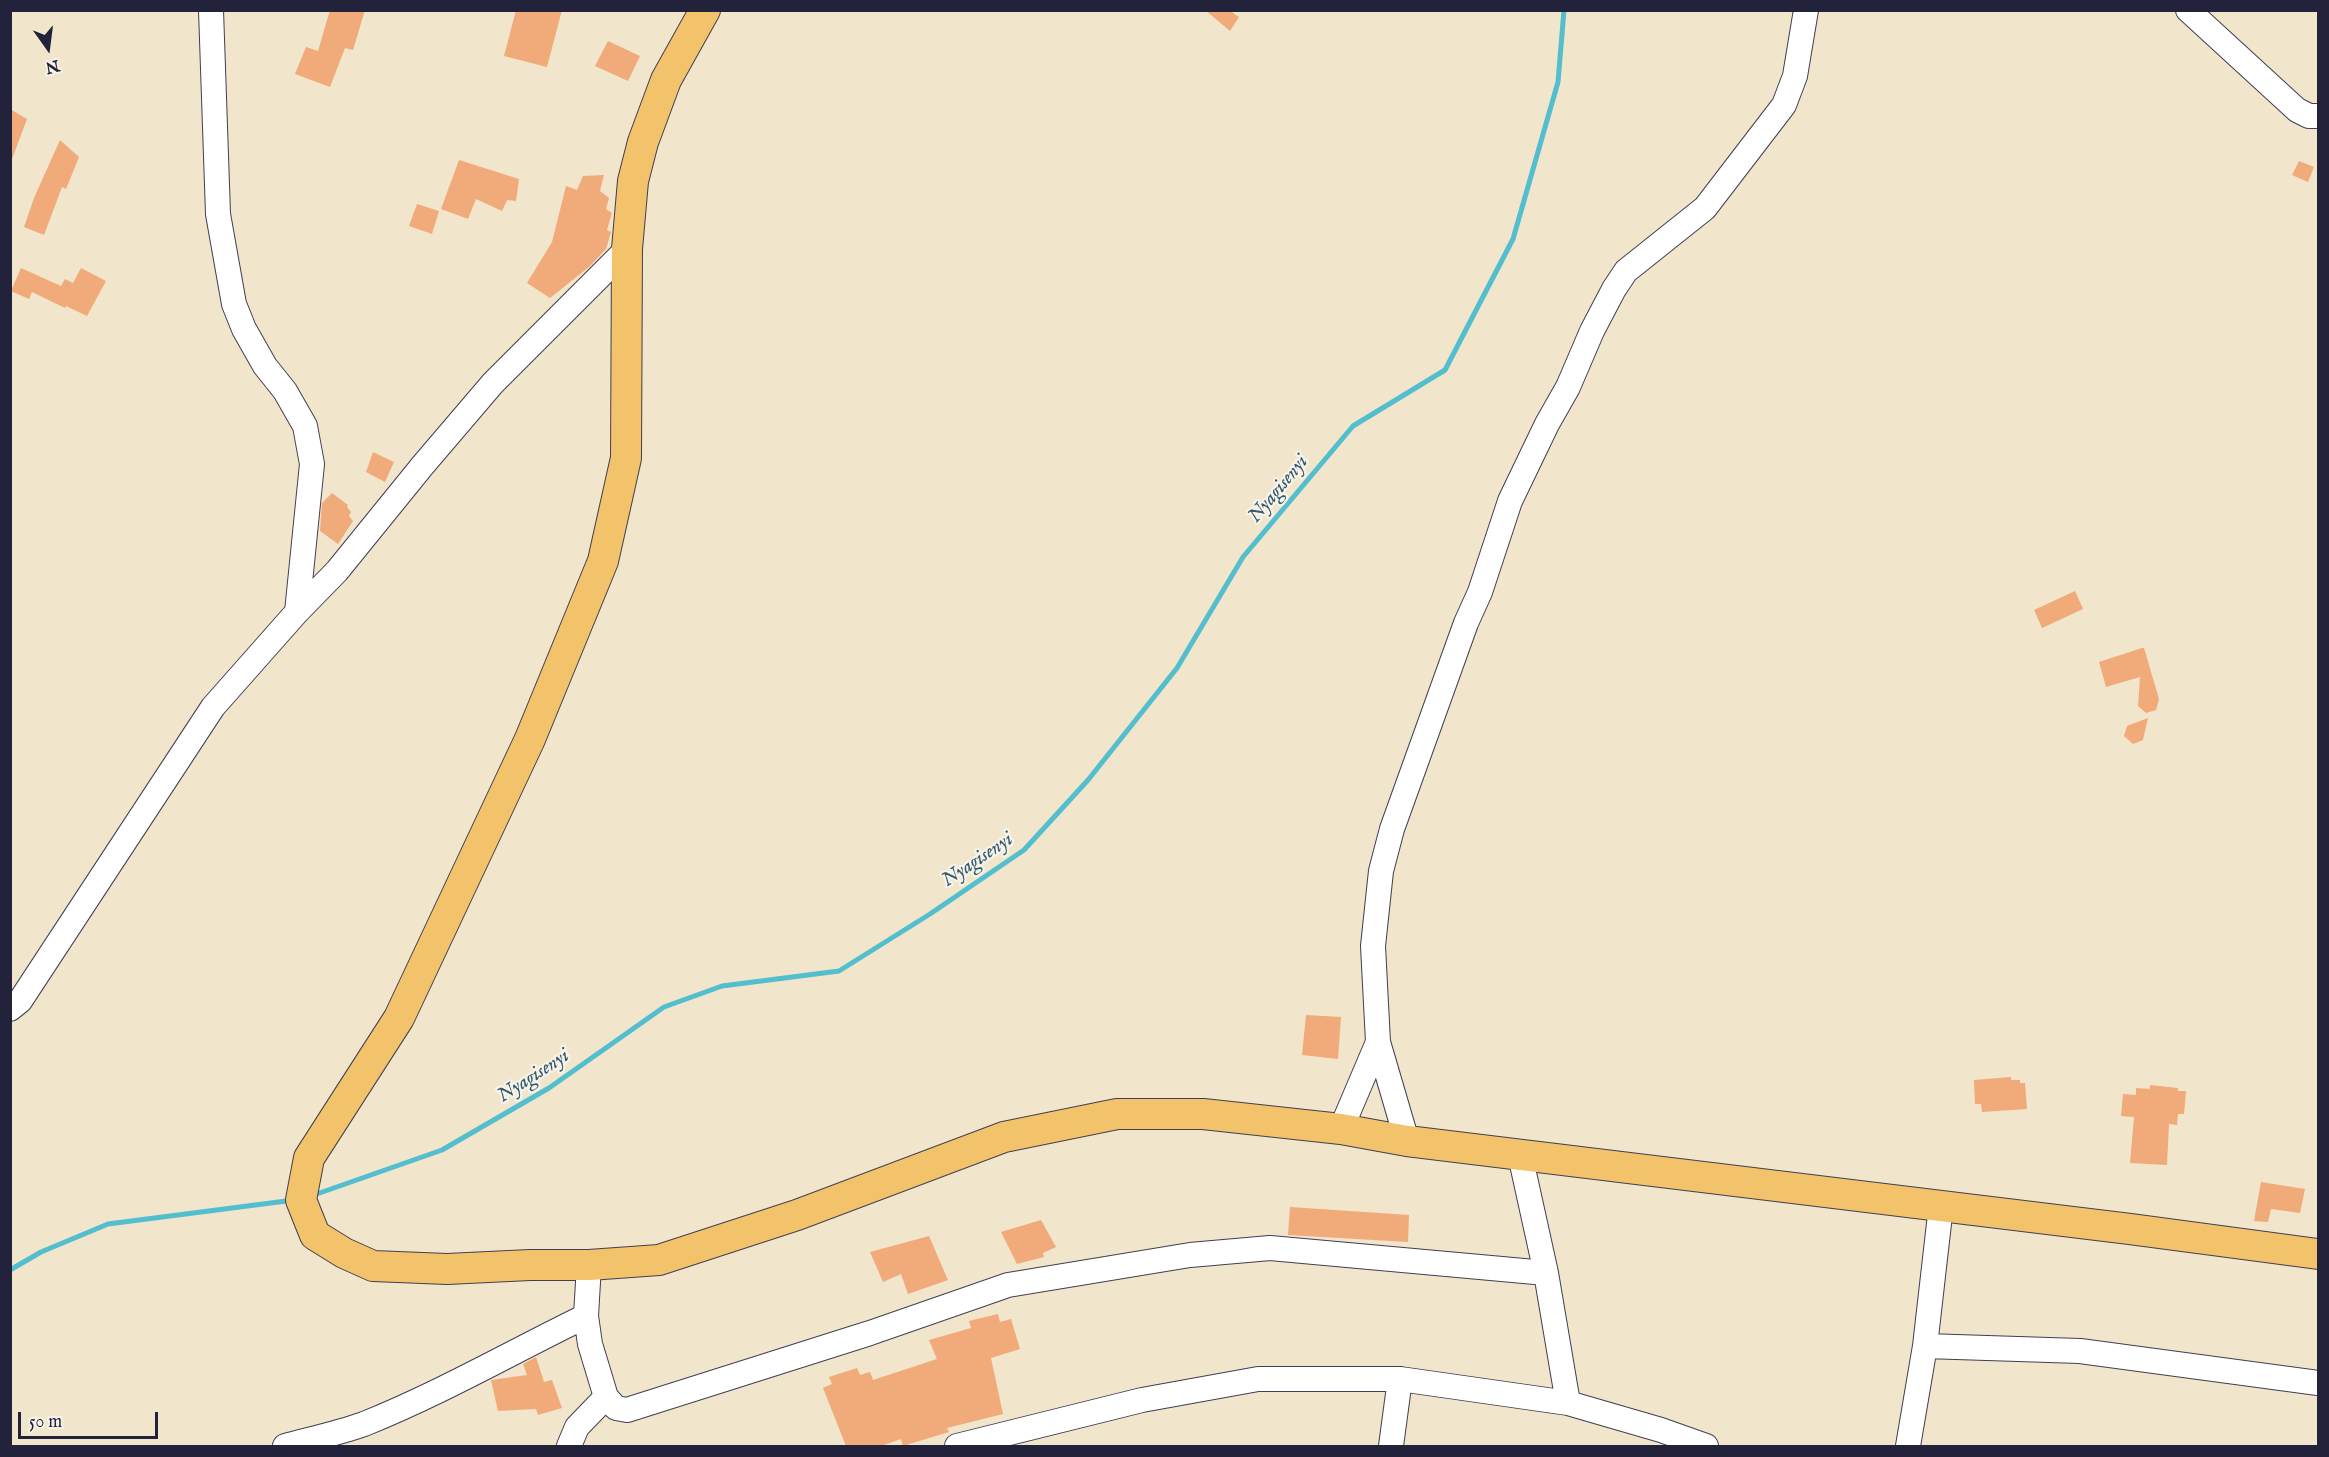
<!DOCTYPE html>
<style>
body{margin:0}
#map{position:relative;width:2329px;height:1457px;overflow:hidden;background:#f1e5cb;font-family:"IM FELL English",serif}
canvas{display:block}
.frame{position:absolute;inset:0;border:12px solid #22223b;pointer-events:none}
.north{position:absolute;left:18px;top:18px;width:60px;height:60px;-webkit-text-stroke:4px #f7f3e8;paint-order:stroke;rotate:166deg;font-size:16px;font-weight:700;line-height:24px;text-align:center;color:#22223b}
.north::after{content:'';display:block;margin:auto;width:21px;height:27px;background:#22223b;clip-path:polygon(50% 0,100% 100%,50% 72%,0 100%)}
.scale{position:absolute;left:18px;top:1412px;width:140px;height:27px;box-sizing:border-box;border:3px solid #22223b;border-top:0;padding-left:8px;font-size:18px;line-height:21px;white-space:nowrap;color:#22223b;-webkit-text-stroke:4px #f7f3e8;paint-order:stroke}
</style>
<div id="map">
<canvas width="2329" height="1457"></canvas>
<div class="frame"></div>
<div class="north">N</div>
<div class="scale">50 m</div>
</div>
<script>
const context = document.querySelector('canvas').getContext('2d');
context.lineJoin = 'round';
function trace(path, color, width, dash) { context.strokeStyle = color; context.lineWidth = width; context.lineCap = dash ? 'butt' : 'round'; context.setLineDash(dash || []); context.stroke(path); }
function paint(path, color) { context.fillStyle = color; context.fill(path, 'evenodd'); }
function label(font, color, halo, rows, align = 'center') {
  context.font = font + ' "IM FELL English",serif'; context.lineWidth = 4.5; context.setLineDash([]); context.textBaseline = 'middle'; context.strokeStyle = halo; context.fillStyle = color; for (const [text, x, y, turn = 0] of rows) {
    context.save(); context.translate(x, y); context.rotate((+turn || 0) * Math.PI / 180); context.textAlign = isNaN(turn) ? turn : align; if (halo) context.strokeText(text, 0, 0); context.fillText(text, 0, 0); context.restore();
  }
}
const stream = new Path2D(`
 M 311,1196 L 442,1150 L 549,1088 L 664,1007 L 722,986 L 839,971 L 930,914 L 1024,850 L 1088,780 L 1177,668 L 1243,557 L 1353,426 L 1445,370 L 1513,239 L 1558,82 L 1564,10
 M 10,1270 L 41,1252 L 108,1224 L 294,1200`);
const building = new Path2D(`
 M 330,10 L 365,10 L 353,50 L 345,48 L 330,87 L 295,74 L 306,47 L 318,51 Z
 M 516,10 L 562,10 L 547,67 L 504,56 Z
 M 1205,10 L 1229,10 L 1239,17 L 1230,31 Z
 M 608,41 L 640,56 L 628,81 L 595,66 Z
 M 10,109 L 27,119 L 12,159 L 10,158 Z
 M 60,140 L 79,157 L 66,189 L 62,187 L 44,235 L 24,227 L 34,198 Z
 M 459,160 L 519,179 L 516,201 L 507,200 L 502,211 L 476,199 L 468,219 L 441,209 Z
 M 2299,161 L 2314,167 L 2308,182 L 2292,175 Z
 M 604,175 L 600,191 L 609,198 L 606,209 L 612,213 L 607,230 L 611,232 L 606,249 L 589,267 L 550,298 L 527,283 L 552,242 L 566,186 L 577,190 L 583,176 Z
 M 417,204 L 439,211 L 432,234 L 409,226 Z
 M 21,268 L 61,286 L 65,279 L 73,283 L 81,268 L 106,281 L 87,316 L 66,306 L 65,308 L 32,292 L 29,299 L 11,291 Z
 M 373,452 L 394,462 L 385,482 L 366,472 Z
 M 332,493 L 348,505 L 347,507 L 351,512 L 349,516 L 353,521 L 338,544 L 320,531 L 322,503 Z
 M 2075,591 L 2083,609 L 2042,628 L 2034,610 Z
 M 2142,648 L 2144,648 L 2159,699 L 2156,710 L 2146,713 L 2138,706 L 2140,677 L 2106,687 L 2099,662 Z
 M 2148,718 L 2143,740 L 2133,744 L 2124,736 L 2127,726 Z
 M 1306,1015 L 1341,1017 L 1338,1059 L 1302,1055 Z
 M 2011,1077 L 2011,1080 L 2020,1080 L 2020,1083 L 2025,1083 L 2027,1109 L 1982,1112 L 1981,1104 L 1975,1104 L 1974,1080 Z
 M 2150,1085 L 2178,1088 L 2178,1091 L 2186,1091 L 2184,1114 L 2178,1114 L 2177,1125 L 2169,1124 L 2167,1165 L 2130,1163 L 2134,1117 L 2121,1116 L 2123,1094 L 2136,1095 L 2136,1088 L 2150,1089 Z
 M 2261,1182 L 2305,1189 L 2300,1213 L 2271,1209 L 2268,1222 L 2254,1221 Z
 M 1290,1207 L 1409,1215 L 1408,1242 L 1288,1235 Z
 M 1041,1220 L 1056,1247 L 1043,1253 L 1044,1257 L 1017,1264 L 1001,1232 Z
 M 929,1236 L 948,1280 L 908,1294 L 901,1274 L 883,1282 L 870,1252 Z
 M 998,1314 L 1000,1322 L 1011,1319 L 1020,1349 L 991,1358 L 1003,1414 L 947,1428 L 949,1432 L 903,1446 L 901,1439 L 881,1446 L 846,1446 L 823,1388 L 832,1384 L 829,1377 L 857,1368 L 860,1375 L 870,1372 L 873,1380 L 937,1359 L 929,1340 L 971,1328 L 969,1321 Z
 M 536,1357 L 544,1382 L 552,1380 L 562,1408 L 538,1415 L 536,1409 L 498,1411 L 491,1380 L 527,1375 L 523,1364 Z`);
const minor = new Path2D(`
 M 211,10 L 218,214 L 234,304 L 244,329 L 265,366 L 285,391 L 305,426 L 312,464 L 297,612
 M 2188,10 L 2297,110 L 2309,116 L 2318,116
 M 10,1009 L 20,1001 L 213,707 L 297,612 L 337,571 L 423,465 L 493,383 L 627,249
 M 1341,1129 L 1378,1042
 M 1407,1141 L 1378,1042 L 1373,946 L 1381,871 L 1392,829 L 1466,623 L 1480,592 L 1510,501 L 1547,424 L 1568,387 L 1592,331 L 1614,289 L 1626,271 L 1705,208 L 1784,105 L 1795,76 L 1806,10
 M 1520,1155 L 1546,1273 L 1568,1403
 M 589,1265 L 586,1316 L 590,1344 L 606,1397 L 616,1408 L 627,1410 L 870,1333 L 1008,1285 L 1190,1255 L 1270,1248 L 1546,1273
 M 1925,1346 L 2080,1351 L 2318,1383
 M 285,1446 C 311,1439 339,1433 364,1424 C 441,1393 512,1352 586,1316
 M 569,1446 L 577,1427 L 606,1397
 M 957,1446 L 1142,1400 L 1258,1379 L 1400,1379 L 1568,1403 L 1661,1430 L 1706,1446
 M 1391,1446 L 1400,1379
 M 1908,1446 L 1925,1346 L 1941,1206`);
const major = new Path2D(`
 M 705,10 L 666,80 L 643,142 L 633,181 L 627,249 L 626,458 L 603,561 L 530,739 L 399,1018 L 309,1158 L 301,1200 L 315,1235 L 344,1253 L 373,1266 L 447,1269 L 530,1265 L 589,1265 L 659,1260 L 797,1215 L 1004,1137 L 1117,1114 L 1203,1114 L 1341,1129 L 1407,1141 L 2130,1229 L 2318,1254`);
const waterNames = [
 ["Nyagisenyi",1279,490,-50],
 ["Nyagisenyi",978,861,-34],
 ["Nyagisenyi",534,1077,-33]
];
trace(stream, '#53bece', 5);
paint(building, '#f1aa7a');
trace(minor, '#413f51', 26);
trace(major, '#413f51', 32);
trace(minor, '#fff', 24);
trace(major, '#f2c36a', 30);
label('italic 20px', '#33596e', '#f7f3e8', waterNames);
</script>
